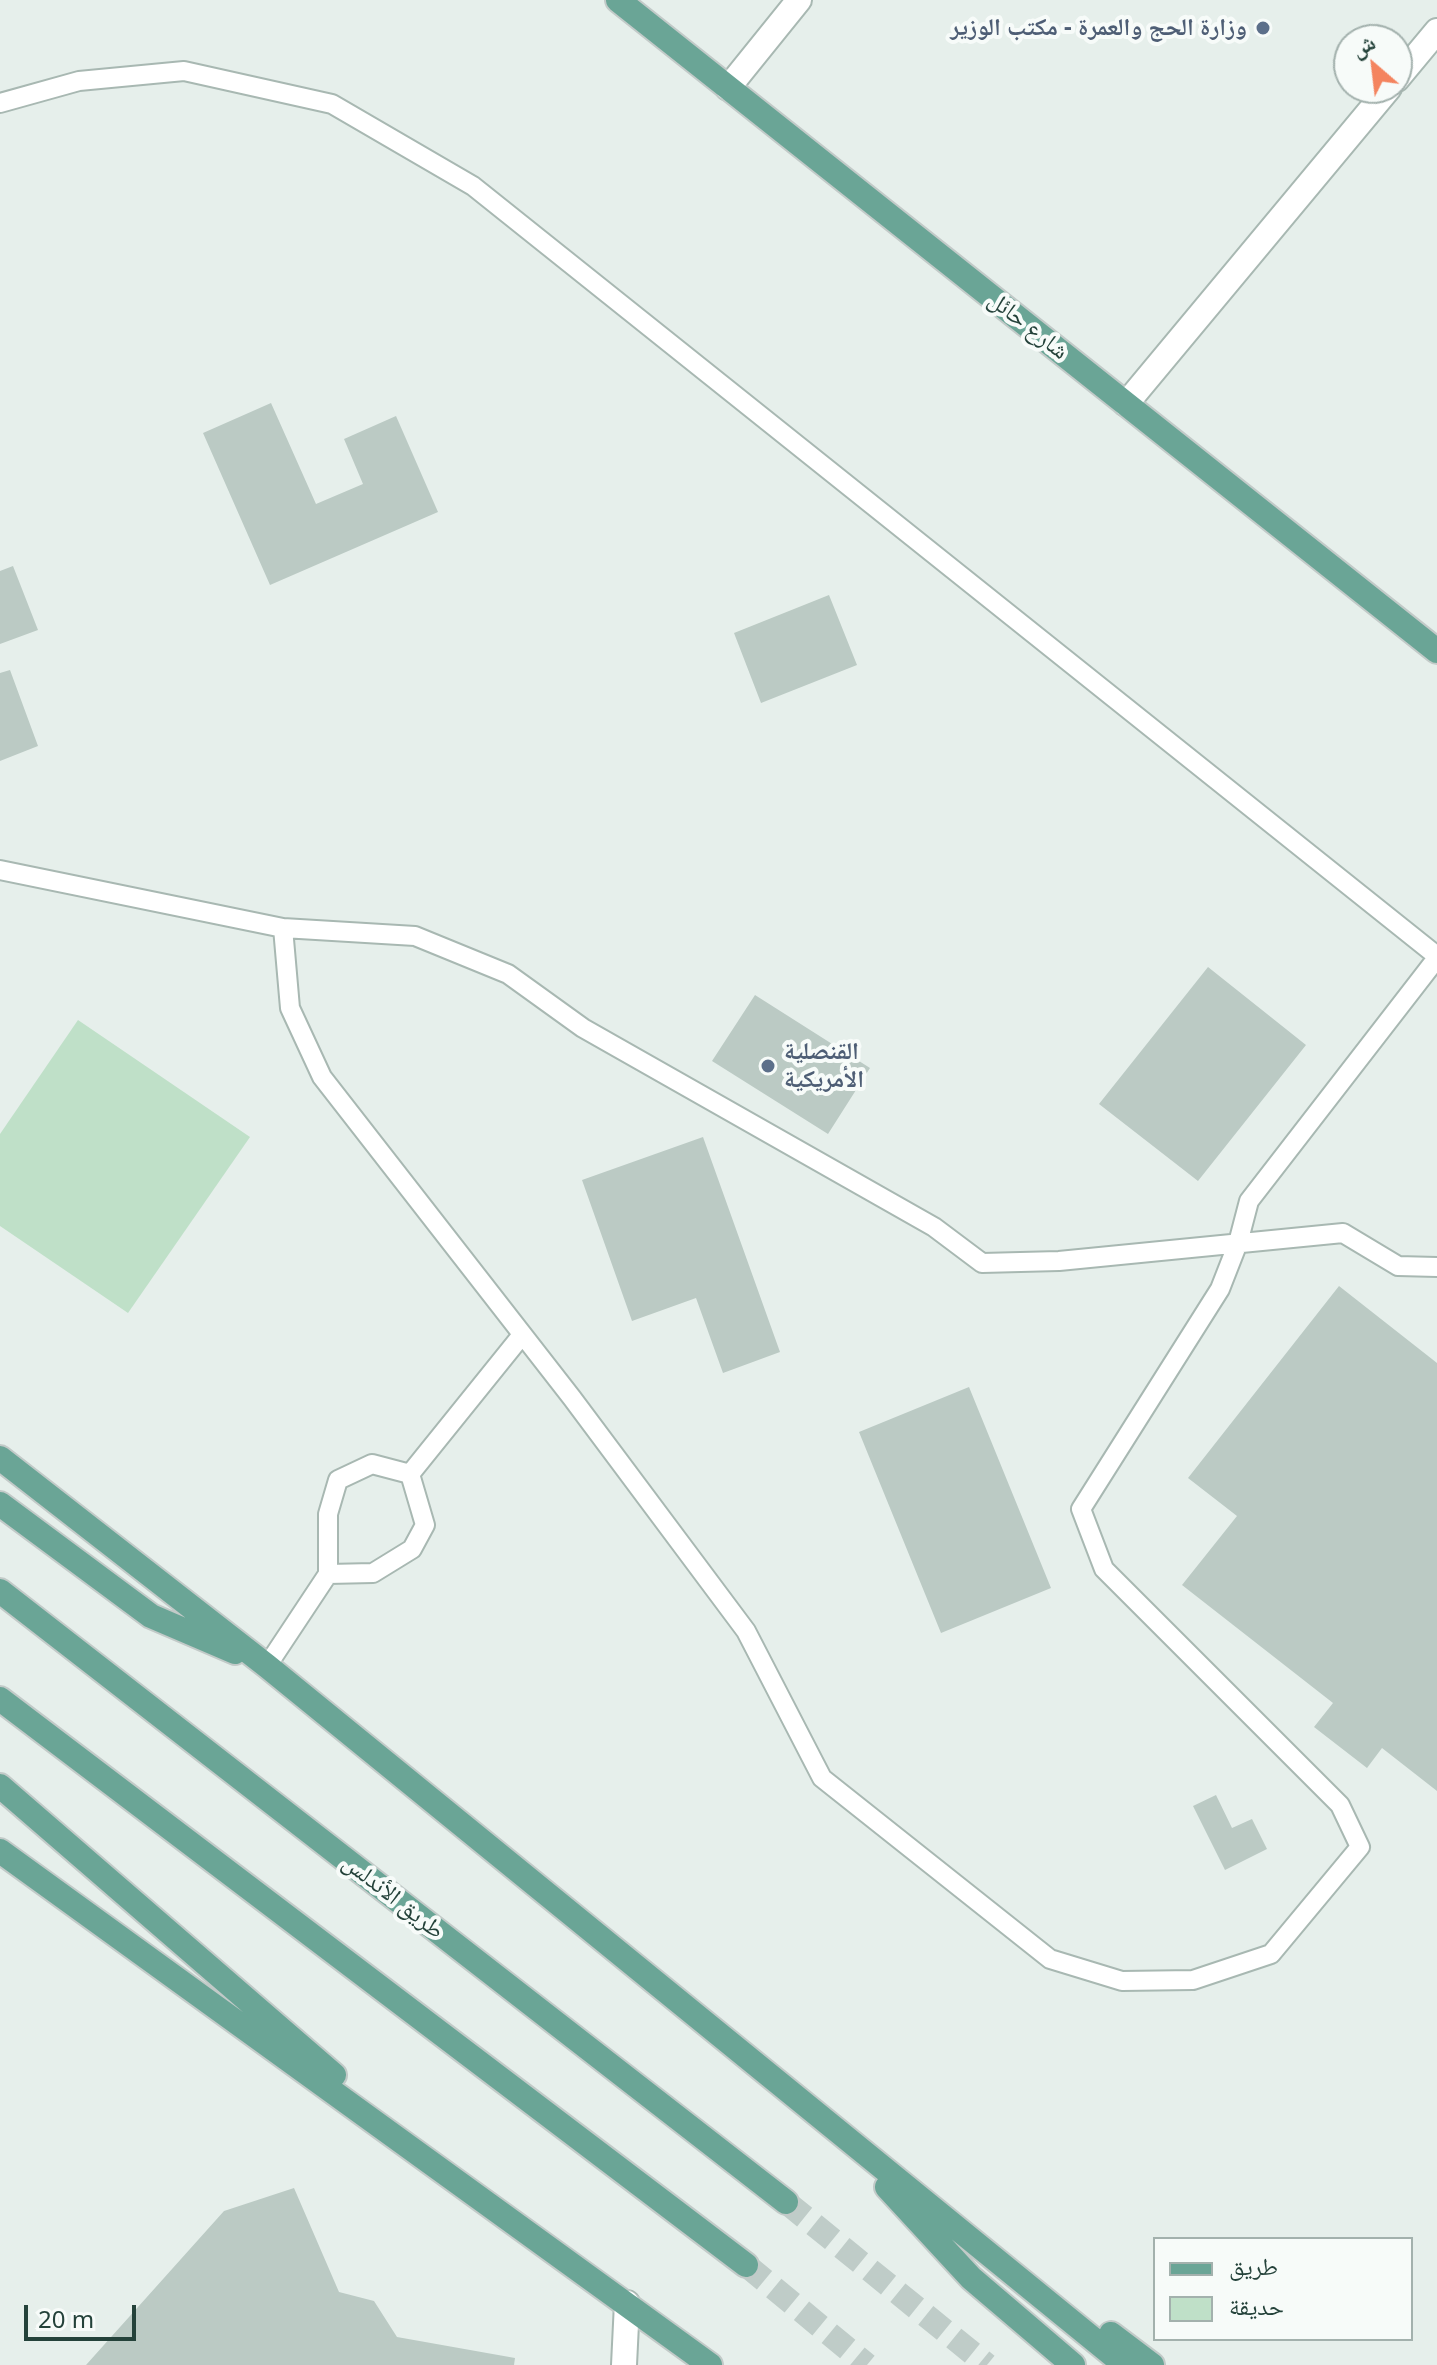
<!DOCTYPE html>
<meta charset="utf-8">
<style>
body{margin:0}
#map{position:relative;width:1437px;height:2365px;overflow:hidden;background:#e6efeb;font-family:"Noto Sans","Noto Naskh Arabic",sans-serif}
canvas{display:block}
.legend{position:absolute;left:1153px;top:2237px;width:260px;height:104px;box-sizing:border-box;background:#f7fbf9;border:2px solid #a3b1ad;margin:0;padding:10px 14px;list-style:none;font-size:24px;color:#24423a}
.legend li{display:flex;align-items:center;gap:16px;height:40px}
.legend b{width:40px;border:2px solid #a3b1ad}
.north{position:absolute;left:1333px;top:24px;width:80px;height:80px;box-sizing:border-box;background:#f7fbf9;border:2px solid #a3b1ad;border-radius:50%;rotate:332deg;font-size:22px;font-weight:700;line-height:32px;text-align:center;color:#24423a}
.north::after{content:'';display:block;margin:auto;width:28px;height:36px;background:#f4845f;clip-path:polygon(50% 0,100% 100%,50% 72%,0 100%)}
.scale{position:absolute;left:24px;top:2305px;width:112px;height:36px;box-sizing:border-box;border:4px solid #24423a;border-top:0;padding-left:10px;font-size:24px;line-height:28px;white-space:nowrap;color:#24423a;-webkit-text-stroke:6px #f7fbf9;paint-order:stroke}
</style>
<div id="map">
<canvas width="1437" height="2365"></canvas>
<ul class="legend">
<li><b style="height:10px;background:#6aa596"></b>طريق</li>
<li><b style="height:22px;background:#bfe0c8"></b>حديقة</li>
</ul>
<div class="north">ش</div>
<div class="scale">20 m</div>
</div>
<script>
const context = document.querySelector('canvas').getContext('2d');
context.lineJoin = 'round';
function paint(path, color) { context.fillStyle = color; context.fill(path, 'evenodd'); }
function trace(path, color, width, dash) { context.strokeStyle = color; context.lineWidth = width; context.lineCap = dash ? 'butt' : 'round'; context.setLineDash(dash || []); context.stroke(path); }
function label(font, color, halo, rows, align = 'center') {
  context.font = font + ' "Noto Sans","Noto Naskh Arabic",sans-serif'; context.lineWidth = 8; context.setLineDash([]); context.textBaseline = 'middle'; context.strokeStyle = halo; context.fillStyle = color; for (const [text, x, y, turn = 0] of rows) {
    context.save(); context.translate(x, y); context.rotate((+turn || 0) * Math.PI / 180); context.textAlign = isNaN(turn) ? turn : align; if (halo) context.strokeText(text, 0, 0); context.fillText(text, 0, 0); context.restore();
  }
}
const green = new Path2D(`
 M 78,1020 L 250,1137 L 128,1313 L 0,1226 L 0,1134 Z`);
const building = new Path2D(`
 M 271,403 L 316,504 L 363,484 L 344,439 L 396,416 L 438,512 L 270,585 L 203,433 Z
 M 13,566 L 38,630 L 0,644 L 0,571 Z
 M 829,595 L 857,665 L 761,703 L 734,633 Z
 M 10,670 L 38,746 L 0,761 L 0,673 Z
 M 1208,967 L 1306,1045 L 1198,1181 L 1099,1104 Z
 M 755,995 L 870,1068 L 828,1134 L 712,1061 Z
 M 703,1137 L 780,1352 L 723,1373 L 696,1298 L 632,1321 L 582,1180 Z
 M 1339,1286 L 1437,1363 L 1437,1791 L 1382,1748 L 1367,1768 L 1314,1727 L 1333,1703 L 1182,1585 L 1237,1516 L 1188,1478 Z
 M 969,1387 L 1051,1588 L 941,1633 L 859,1432 Z
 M 1216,1795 L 1232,1828 L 1252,1819 L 1267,1849 L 1225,1870 L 1193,1806 Z
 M 294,2188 L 339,2292 L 374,2301 L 397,2337 L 515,2358 L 514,2365 L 86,2365 L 224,2211 Z`);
const primaryTunnel = new Path2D(`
 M 786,2202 L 987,2365
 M 746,2265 L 867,2365`);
const lane = new Path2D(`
 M 0,103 L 79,81 L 184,71 L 332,104 L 473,186 L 1437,956
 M 0,870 L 283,928 L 415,936 L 508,974 L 583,1028 L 934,1227 L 982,1263 L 1059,1261 L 1343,1233 L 1398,1266 L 1437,1267
 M 283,928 L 290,1008 L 322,1077 L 572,1398 L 746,1631 L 822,1778 L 1050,1959 L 1122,1981 L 1193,1980 L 1271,1954 L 1360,1847 L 1340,1805 L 1104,1569 L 1081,1509 L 1220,1289 L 1238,1243 L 1249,1201 L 1437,958
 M 410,1474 L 522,1335
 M 267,1666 L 328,1574 L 373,1573 L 412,1549 L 425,1525 L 410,1474 L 372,1464 L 338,1480 L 328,1514 L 328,1574`);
const street = new Path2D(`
 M 1397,79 L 1437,31
 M 728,88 L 799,0
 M 1126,404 L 1389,88
 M 624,2365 L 627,2303`);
const primary = new Path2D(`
 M 618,0 L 1437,651
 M 0,1458 L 267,1666 L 1125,2365
 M 0,1504 L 151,1616 L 235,1652
 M 0,1591 L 786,2202
 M 0,1699 L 746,2265
 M 0,1786 L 334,2075
 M 0,1851 L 710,2365
 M 887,2187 L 971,2278 L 1073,2365
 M 1111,2334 L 1152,2365`);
const markers = [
 [1263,28,8,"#5c6f8a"],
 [768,1066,8,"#5c6f8a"]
];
const serviceNames = [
 ["وزارة الحج والعمرة - مكتب الوزير",1247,28],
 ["القنصلية",784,1052,"left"],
 ["الأمريكية",784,1080,"left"]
];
const streetNames = [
 ["شارع حائل",1028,326,38],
 ["طريق الأندلس",393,1897,38]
];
paint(green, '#bfe0c8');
paint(building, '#bbcac4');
trace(primaryTunnel, '#bfccc8', 24, [24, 12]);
trace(lane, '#a8b8b2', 22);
trace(street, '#a8b8b2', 28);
trace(primary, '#c2cac8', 28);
trace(lane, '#fff', 18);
trace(street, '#fff', 24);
trace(primary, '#6aa596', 24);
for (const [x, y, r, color] of markers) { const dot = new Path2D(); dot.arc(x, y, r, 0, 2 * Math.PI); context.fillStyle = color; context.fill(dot); trace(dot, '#f7fbf9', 3); }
label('bold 24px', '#4e5e75', '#f7fbf9', serviceNames, 'right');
label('24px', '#24423a', '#f7fbf9', streetNames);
</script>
